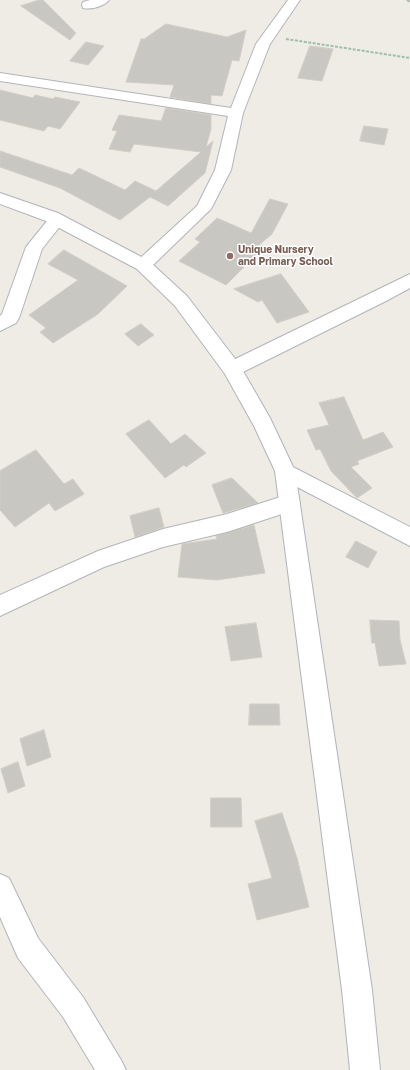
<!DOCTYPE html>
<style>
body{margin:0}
canvas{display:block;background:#eeece5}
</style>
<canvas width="410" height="1070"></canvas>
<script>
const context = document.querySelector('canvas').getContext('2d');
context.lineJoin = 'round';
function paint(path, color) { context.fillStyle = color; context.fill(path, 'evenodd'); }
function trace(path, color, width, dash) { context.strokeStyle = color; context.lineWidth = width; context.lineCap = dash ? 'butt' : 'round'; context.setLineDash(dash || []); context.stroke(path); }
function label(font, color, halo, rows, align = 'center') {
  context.font = font + ' "Golos Text",sans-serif'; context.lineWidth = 3; context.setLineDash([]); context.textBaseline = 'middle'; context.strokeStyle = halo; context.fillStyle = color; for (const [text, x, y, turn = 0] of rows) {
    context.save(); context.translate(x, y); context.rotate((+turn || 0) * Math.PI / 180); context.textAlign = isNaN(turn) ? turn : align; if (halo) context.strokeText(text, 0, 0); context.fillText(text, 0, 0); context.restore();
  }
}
const building = new Path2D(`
 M 39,0 L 43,0 L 76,33 L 70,40 L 21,6 Z
 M 166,24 L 227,37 L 246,30 L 239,61 L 232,60 L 222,96 L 211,95 L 211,104 L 170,97 L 174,85 L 126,82 L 141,39 L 144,39 Z
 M 86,42 L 104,46 L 88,65 L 70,61 Z
 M 310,46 L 333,49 L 322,81 L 298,78 Z
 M 0,90 L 33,98 L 35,95 L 53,99 L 55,97 L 80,102 L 60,129 L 48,126 L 44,131 L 0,120 Z
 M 166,108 L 211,115 L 211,129 L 206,147 L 213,141 L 205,173 L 168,206 L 150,197 L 120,220 L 60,188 L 0,167 L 0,151 L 72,175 L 79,168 L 125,190 L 135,181 L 156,191 L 201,152 L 134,144 L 130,152 L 109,149 L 117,131 L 112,130 L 119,115 L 161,121 Z
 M 364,126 L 388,129 L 384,145 L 360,141 Z
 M 270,199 L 288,204 L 272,234 L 259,245 L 264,247 L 226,285 L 179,261 L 200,242 L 195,239 L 217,218 L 251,233 Z
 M 64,250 L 127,286 L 98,314 L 53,343 L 40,332 L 46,328 L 29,315 L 78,280 L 48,264 Z
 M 281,274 L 309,312 L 277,323 L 262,300 L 258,302 L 234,289 Z
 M 141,324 L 154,335 L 138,346 L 125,334 Z
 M 344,397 L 363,440 L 383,432 L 393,447 L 357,461 L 359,464 L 351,467 L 372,488 L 357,498 L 331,471 L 320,449 L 316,450 L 307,430 L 329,425 L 319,403 Z
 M 149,420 L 171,444 L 185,434 L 206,453 L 186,467 L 184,465 L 165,478 L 126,434 Z
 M 36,450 L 64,484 L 73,479 L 84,494 L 55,511 L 49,503 L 15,527 L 0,510 L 0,471 Z
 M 232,478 L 258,503 L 223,513 L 212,485 Z
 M 159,508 L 164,527 L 135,537 L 130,516 Z
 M 254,525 L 265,573 L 217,580 L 178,577 L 182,544 L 217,539 L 216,536 Z
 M 356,541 L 377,552 L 368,568 L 346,557 Z
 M 370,620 L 399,621 L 400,640 L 406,664 L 379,666 L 375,643 L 372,643 Z
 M 256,623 L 262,657 L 231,661 L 225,627 Z
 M 250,704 L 279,704 L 280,725 L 249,725 Z
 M 44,730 L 51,757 L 27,766 L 20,739 Z
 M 18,762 L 25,786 L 8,793 L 1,769 Z
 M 211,798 L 241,798 L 242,827 L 211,827 Z
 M 282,813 L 297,858 L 309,907 L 257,920 L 248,884 L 272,878 L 255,821 Z`);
const path = new Path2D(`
 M 407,0 L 410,2
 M 286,39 L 410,58`);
const street = new Path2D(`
 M 90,0 L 109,0 C 105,6 91,10 83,8 L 82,5 L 83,2 Z
 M 288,0 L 300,0 L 270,44 L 243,113 L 231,170 L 211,209 L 149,269 L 143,271 L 137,269 L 135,265 L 137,261 L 197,206 L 215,170 L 228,116 L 0,81 L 0,73 L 231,108 L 256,44 Z
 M 57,215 L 63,216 L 65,220 L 42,249 L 19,318 L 16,323 L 0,331 L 0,316 L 2,314 L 26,247 L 51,216 Z
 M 410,274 L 410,288 L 386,301 L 239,374 L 232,376 L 225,374 L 223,369 L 225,364 Z
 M 285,463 L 410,527 L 410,546 L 278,477 L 275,471 L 278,465 Z
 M 290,494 L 297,497 L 300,503 L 297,509 L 227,532 L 163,547 L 104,567 L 0,616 L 0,595 L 98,551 L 163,529 L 227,514 Z
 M 0,874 L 9,878 L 38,938 L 83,997 L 121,1060 L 126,1070 L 95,1070 L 63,1017 L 18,958 L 0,917 Z`);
const secondary = new Path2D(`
 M 0,193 L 58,213 L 149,261 L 187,296 L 239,364 L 270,418 L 295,471 L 372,990 L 380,1070 L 350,1070 L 342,990 L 275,471 L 254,426 L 225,374 L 175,306 L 137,269 L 46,221 L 0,204 Z`);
const markers = [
 [230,256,4,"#8d6e63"]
];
const farEducationnames = [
 ["Unique Nursery",238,250],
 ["and Primary School",238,262]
];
paint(building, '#c9c7c2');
trace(building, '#d2cec4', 1);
trace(street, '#b2b5b9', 2);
trace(secondary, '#b1b4b9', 2);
trace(path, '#9cc1a8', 2, [3, 1.5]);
paint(street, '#fff');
paint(secondary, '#fff');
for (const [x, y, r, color] of markers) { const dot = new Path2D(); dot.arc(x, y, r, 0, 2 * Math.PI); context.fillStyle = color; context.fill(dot); trace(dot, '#fff', 1.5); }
label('bold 10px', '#785e54', '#fff', farEducationnames, 'left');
</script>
